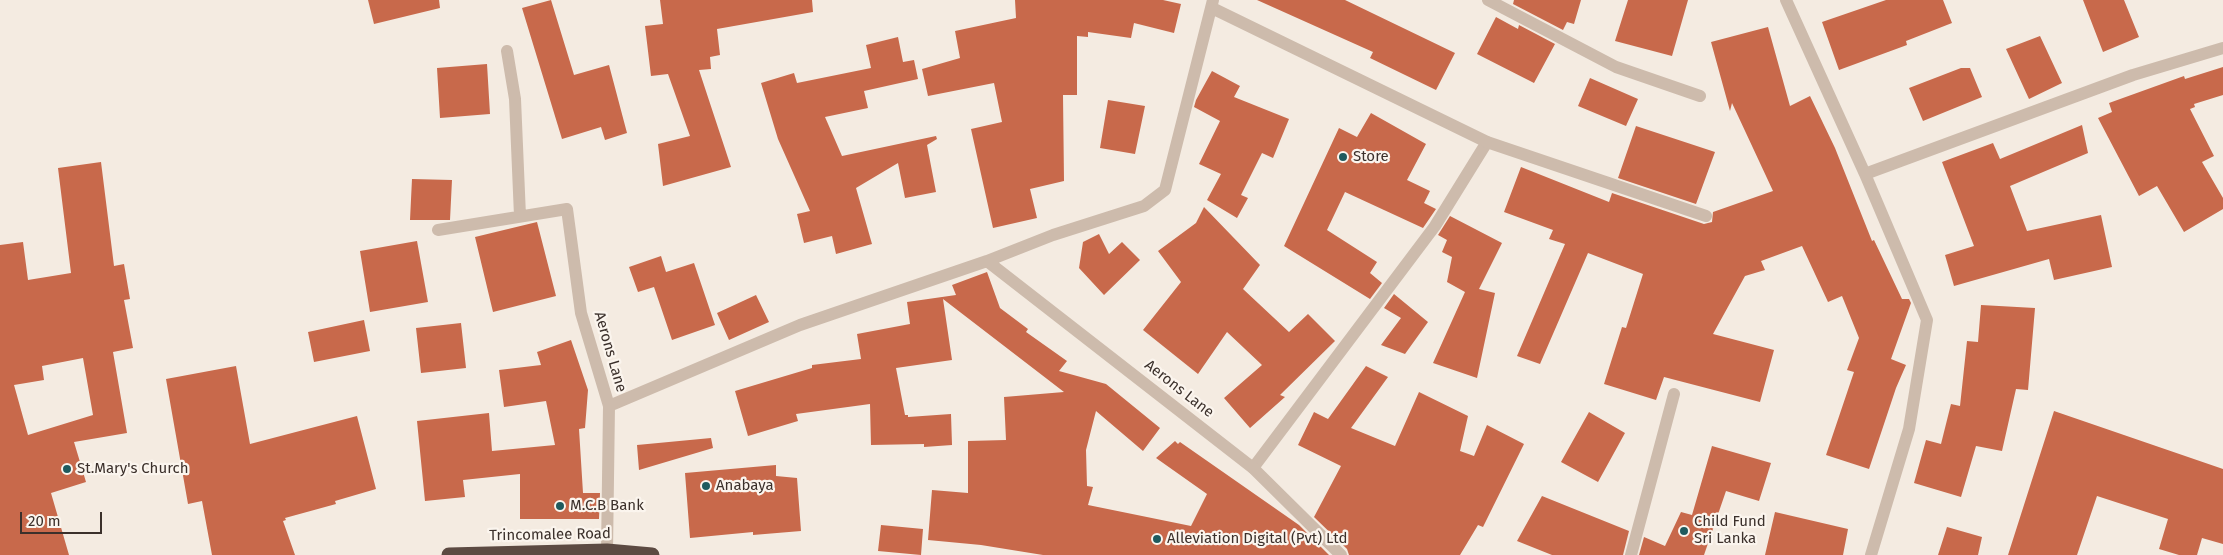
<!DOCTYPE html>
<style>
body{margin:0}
#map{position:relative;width:2223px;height:555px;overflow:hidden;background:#f4ebe1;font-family:"Fira Sans",sans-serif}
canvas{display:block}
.scale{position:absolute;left:20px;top:512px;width:82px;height:22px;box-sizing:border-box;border:2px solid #3b302b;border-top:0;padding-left:6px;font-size:15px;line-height:18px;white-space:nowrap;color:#3b302b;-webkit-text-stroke:4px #fbf5ee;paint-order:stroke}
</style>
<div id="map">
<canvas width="2223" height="555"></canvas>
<div class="scale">20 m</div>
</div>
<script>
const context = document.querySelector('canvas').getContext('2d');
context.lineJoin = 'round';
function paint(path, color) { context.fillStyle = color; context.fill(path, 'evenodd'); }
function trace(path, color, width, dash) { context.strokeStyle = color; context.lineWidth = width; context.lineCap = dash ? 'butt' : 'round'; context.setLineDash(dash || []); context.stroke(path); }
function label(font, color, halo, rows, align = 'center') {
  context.font = font + ' "Fira Sans",sans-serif'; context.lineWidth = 4.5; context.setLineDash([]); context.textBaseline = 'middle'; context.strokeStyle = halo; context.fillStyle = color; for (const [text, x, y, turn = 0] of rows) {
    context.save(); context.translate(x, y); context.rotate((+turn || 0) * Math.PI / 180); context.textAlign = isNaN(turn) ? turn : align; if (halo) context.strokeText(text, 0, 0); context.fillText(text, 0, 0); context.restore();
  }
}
const building = new Path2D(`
 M 368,0 L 439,0 L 440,8 L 374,24 Z
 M 551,0 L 574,75 L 609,65 L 627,133 L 605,140 L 601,127 L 562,139 L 522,8 Z
 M 660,0 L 812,0 L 813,12 L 717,29 L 720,55 L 710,57 L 711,69 L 699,70 L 731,167 L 663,186 L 658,144 L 690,136 L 668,74 L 651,76 L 645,26 L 663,24 Z
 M 1015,0 L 1163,0 L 1181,4 L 1174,33 L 1134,23 L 1131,38 L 1088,32 L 1088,37 L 1077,36 L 1077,95 L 1063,95 L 1064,181 L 1030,189 L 1037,218 L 993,228 L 971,129 L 1002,122 L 994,83 L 928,96 L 922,69 L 960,58 L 955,31 L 1016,18 Z
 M 1257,0 L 1345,0 L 1455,53 L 1436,90 L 1370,58 L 1373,52 Z
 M 1514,0 L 1581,0 L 1574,24 L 1567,22 L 1563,30 L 1513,4 Z
 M 1628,0 L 1688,0 L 1672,56 L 1615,41 Z
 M 1886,0 L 1943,0 L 1952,23 L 1906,41 L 1907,45 L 1839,70 L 1822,22 Z
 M 2083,0 L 2124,0 L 2139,37 L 2103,52 Z
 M 1496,17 L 1518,29 L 1519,25 L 1555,44 L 1534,83 L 1477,54 Z
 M 1768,27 L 1790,106 L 1810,96 L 1835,148 L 1872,241 L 1874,240 L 1902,299 L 1909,299 L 1911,303 L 1891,359 L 1906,365 L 1896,388 L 1869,469 L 1826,455 L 1854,372 L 1847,370 L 1859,338 L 1842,296 L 1828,302 L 1802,246 L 1761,261 L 1765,270 L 1745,276 L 1713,334 L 1774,350 L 1760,402 L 1664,377 L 1656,400 L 1604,384 L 1622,327 L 1626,328 L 1643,274 L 1588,253 L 1540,364 L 1517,356 L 1565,244 L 1549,239 L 1553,230 L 1504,212 L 1521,167 L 1609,202 L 1612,193 L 1704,224 L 1712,222 L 1713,212 L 1773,191 L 1732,103 L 1730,111 L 1711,42 Z
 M 2040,36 L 2062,83 L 2029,99 L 2006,49 Z
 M 898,37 L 903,62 L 914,60 L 918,79 L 864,91 L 868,108 L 825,117 L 842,156 L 936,136 L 937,139 L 927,145 L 936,192 L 905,198 L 898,163 L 856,188 L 872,244 L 836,254 L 832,236 L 804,243 L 797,214 L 810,211 L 778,139 L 761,83 L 794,73 L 797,83 L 871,68 L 866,45 Z
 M 487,64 L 490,114 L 440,118 L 437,68 Z
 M 2223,67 L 2223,95 L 2194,104 L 2195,107 L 2190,109 L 2214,156 L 2202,162 L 2223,198 L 2223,209 L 2184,232 L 2157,186 L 2139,196 L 2098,118 L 2112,112 L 2109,103 L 2184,76 L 2185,79 Z
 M 1961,68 L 1970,68 L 1982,97 L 1923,121 L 1909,88 Z
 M 1212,71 L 1240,86 L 1234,97 L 1289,119 L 1273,158 L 1262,153 L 1241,195 L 1248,198 L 1237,218 L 1207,200 L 1221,174 L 1199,164 L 1220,121 L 1194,107 L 1196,100 Z
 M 1590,78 L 1638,99 L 1626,126 L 1578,106 Z
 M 1108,100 L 1145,106 L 1135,154 L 1100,148 Z
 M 1371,113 L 1426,144 L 1407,180 L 1430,191 L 1424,203 L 1436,209 L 1423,228 L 1345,192 L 1327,230 L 1377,262 L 1370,273 L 1382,283 L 1370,299 L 1284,246 L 1339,128 L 1357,137 Z
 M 2082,125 L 2088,153 L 2010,186 L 2027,231 L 2101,215 L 2112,267 L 2054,280 L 2049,259 L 1954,286 L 1945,255 L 1974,246 L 1942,162 L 1993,143 L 2000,159 Z
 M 1636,126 L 1715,152 L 1696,204 L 1618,178 Z
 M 101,162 L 114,266 L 124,264 L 130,299 L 124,300 L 133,348 L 113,352 L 127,433 L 74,442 L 86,482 L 51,493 L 69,555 L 0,555 L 0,245 L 23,242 L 28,280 L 71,273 L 58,168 ZM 83,358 L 93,415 L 28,435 L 14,385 L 44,380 L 42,366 Z
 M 412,179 L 452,180 L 450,220 L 410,220 Z
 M 1204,207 L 1260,265 L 1243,289 L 1289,332 L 1308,314 L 1335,341 L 1280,395 L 1285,397 L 1250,428 L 1224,398 L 1262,365 L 1227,332 L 1198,374 L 1143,330 L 1181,282 L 1158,251 L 1196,223 Z
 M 1450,216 L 1502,243 L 1479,289 L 1495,293 L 1477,378 L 1433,363 L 1465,292 L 1447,282 L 1452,257 L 1442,252 L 1447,240 L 1438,235 Z
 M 537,222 L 556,296 L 493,312 L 475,237 Z
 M 1099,234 L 1109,254 L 1122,242 L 1140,260 L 1104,295 L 1079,268 L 1083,242 Z
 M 417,241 L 428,302 L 370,312 L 360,251 Z
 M 661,256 L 666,272 L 694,263 L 715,325 L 672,340 L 654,287 L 638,292 L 629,267 Z
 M 987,272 L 1000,308 L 1028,329 L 1026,332 L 1067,361 L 1059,371 L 1106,384 L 1160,428 L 1143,451 L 1096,411 L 1086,450 L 1087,486 L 1093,487 L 1088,505 L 1191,526 L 1207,494 L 1156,458 L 1175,441 L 1178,444 L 1180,442 L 1299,525 L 1329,555 L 1043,555 L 981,545 L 928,540 L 932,490 L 968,493 L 968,441 L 1006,440 L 1004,397 L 1064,392 L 943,299 L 952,360 L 896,368 L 905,415 L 908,415 L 908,417 L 951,414 L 952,445 L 924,447 L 924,444 L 871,445 L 870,404 L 796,414 L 798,421 L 748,436 L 735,391 L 812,368 L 812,365 L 861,359 L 857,334 L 910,324 L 907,302 L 956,295 L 952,285 Z
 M 1394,294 L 1428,322 L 1405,354 L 1381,345 L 1401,318 L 1384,308 Z
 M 756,295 L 769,322 L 729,340 L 717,313 Z
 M 1981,305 L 2035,308 L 2028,390 L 2016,389 L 2002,451 L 1976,446 L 1961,497 L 1914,483 L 1926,440 L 1941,444 L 1951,404 L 1960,406 L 1967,341 L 1978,342 Z
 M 364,320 L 370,351 L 314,362 L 308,332 Z
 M 461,323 L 466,368 L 421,373 L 416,328 Z
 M 571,340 L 588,390 L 585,428 L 579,429 L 583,493 L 600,493 L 599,519 L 520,519 L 520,474 L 463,480 L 465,497 L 425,501 L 417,421 L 489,413 L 492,451 L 555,445 L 546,401 L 504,407 L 499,370 L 541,365 L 537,352 Z
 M 236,366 L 250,444 L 357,416 L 376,489 L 335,501 L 336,504 L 285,518 L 286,520 L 283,521 L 295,555 L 212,555 L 202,501 L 188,504 L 166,379 Z
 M 1366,366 L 1388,377 L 1351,428 L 1395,446 L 1419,392 L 1468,416 L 1460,451 L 1474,456 L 1487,425 L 1524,444 L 1483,527 L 1478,525 L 1460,555 L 1349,555 L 1347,549 L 1314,517 L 1341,466 L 1298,445 L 1314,412 L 1328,419 Z
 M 2054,411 L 2223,469 L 2223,544 L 2202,538 L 2197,555 L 2179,555 L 2159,549 L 2168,519 L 2097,496 L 2077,555 L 2008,555 Z
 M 1589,412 L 1625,433 L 1598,482 L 1561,462 Z
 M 711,438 L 713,448 L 639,470 L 637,445 Z
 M 1712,446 L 1771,463 L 1759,501 L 1726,491 L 1704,555 L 1639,555 L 1644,537 L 1665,546 L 1681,512 L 1692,515 Z
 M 776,465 L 776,476 L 797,478 L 801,531 L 753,535 L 753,532 L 690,538 L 685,473 Z
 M 1542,496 L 1629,531 L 1623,555 L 1552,555 L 1517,541 Z
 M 1775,512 L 1848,529 L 1843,555 L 1765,555 Z
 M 881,525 L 923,529 L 921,555 L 878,551 Z
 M 1947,527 L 1982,537 L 1978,555 L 1938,555 Z`);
const lane = new Path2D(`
 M 1253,468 L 1435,226 L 1487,142
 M 1631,555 L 1674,394`);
const street = new Path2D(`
 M 1488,0 L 1616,67 L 1700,96
 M 1786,0 L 1865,174 L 1927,320 L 1909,429 L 1871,555
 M 1212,8 L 1487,142 L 1706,216
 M 507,51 L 515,99 L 520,216
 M 1865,174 L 2133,75 L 2223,48
 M 438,230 L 567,209 L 581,313 L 609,406 L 607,551
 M 987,261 L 1253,468 L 1341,555
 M 609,406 L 800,325 L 987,261 L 1053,235 L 1144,206 L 1165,190 L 1213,0`);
const highway = new Path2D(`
 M 449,555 L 607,551 L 652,555`);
const markers = [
 [1343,157,5,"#1f5a5e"],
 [67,469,5,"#1f5a5e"],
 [706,486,5,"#1f5a5e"],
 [560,506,5,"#1f5a5e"],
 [1684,531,5,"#1f5a5e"],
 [1157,539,5,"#1f5a5e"]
];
const poiNames = [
 ["Store",1353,157],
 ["St.Mary's Church",77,469],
 ["Anabaya",716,486],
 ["M.C.B Bank",570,506],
 ["Child Fund",1694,522],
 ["Sri Lanka",1694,539],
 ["Alleviation Digital (Pvt) Ltd",1167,539]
];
const streetNames = [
 ["Aerons Lane",610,352,74],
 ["Aerons Lane",1179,389,38],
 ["Trincomalee Road",550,535,-1]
];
paint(building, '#c8694b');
trace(lane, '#cdbbac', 12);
trace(street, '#cdbbac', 12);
trace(highway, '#5c4a42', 15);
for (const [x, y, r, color] of markers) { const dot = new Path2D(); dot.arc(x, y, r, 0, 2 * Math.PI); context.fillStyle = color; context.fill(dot); trace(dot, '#fbf5ee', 2); }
label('15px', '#3b302b', '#fbf5ee', poiNames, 'left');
label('15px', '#3b302b', '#fbf5ee', streetNames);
</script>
